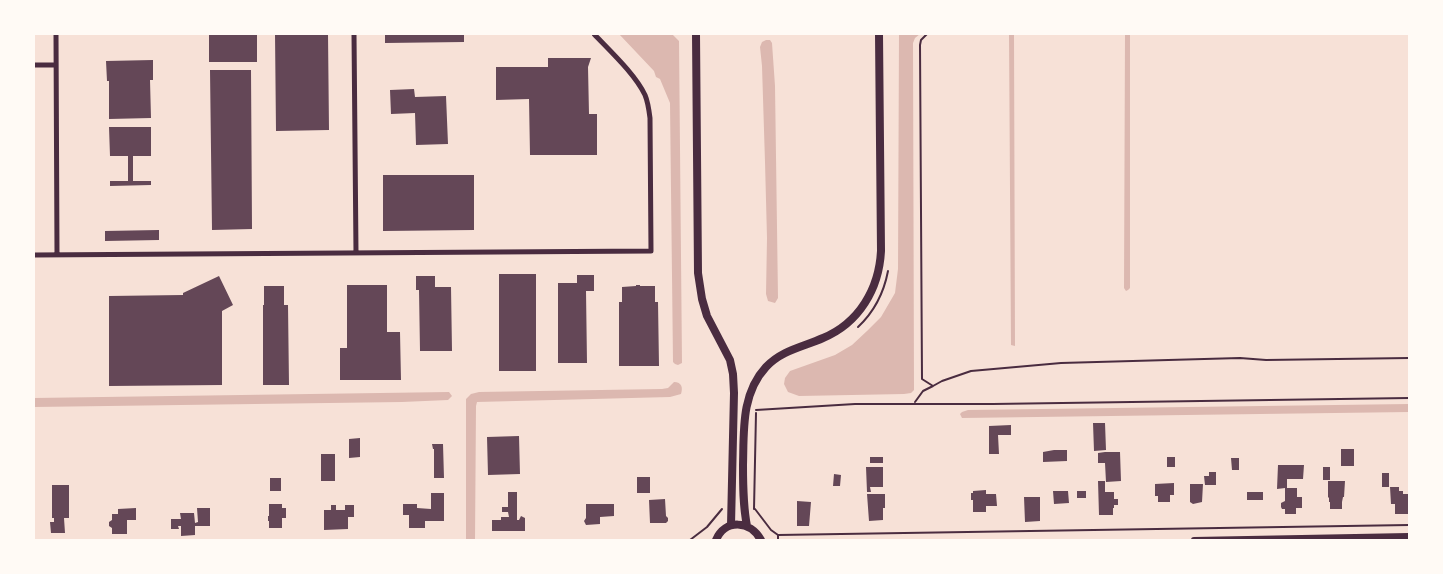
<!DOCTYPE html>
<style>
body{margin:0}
#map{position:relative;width:1443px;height:574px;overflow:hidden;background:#f7e1d7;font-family:Roboto,sans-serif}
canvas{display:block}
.frame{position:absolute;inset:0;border:35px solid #fffaf5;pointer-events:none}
</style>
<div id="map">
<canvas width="1443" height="574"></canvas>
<div class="frame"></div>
</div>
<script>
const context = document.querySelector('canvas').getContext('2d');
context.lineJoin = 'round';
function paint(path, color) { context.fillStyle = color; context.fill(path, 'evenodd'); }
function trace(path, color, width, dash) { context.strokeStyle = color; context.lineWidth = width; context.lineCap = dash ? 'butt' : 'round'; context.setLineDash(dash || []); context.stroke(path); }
const water = new Path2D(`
 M 619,34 L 672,34 L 679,41 L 682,363 L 678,365 L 675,364 L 673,362 L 670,103 L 660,79 L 656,77 L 654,71 Z
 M 899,34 L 920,34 L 915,38 L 913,43 L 914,390 L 911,393 L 904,394 L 799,396 L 788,392 L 784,384 L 785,378 L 790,371 L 835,355 L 852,345 L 867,331 L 881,317 L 895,293 L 898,269 Z
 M 1009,34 L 1014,34 L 1015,346 L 1011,345 Z
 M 1125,34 L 1130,34 L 1130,288 L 1128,290 L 1126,291 L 1124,288 Z
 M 766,40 L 770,40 L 772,43 L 775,86 L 778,298 L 775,303 L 768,301 L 766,294 L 767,238 L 765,162 L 762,66 L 760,47 L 762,42 Z
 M 674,382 C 682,382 683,388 681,394 L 670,397 L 477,402 L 476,406 L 475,540 L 466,540 L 466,399 L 471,394 L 479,392 L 662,389 L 668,388 Z
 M 449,392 L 452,396 L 448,400 L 402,402 L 34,407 L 34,398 Z
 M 1409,404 L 1409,412 L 962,418 L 960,414 L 962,412 L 968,410 Z`);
const building = new Path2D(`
 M 209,34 L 257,34 L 257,62 L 209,62 Z
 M 275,34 L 328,34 L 329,130 L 276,131 Z
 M 385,34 L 464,34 L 464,42 L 385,43 Z
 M 548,58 L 591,58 L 588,67 L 589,114 L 597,114 L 597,155 L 530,155 L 529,99 L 496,100 L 496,67 L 548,67 Z
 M 153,60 L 153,80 L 150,80 L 151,118 L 109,119 L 109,81 L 107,81 L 106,61 Z
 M 210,70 L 251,70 L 252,229 L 212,230 Z
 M 414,89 L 415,97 L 446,96 L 448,144 L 416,145 L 415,113 L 391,114 L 390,90 Z
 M 109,127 L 151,127 L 151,156 L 133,156 L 133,181 L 151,181 L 151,185 L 110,186 L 110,181 L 128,181 L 128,156 L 110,156 Z
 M 383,175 L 474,175 L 474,230 L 383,231 Z
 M 159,230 L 159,240 L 105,241 L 105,231 Z
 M 499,274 L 536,274 L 536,371 L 499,371 Z
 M 577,275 L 594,275 L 594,291 L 586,291 L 587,363 L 558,363 L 558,283 L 577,283 Z
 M 219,276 L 233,305 L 222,311 L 222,385 L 109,386 L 109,296 L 183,295 L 183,293 Z
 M 416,276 L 435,276 L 435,287 L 451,287 L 452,351 L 420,351 L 419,290 L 416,290 Z
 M 347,285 L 387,285 L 387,332 L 400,332 L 401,380 L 340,380 L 340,348 L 347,348 Z
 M 636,285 L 640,285 L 640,286 L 655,286 L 655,302 L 658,302 L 659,366 L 619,366 L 619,302 L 622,302 L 622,287 L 636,286 Z
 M 264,286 L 284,286 L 284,305 L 288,305 L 289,385 L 263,385 L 263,305 L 264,305 Z
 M 1093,423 L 1105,423 L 1106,450 L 1094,451 Z
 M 1011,425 L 1011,435 L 998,435 L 999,454 L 989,454 L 989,426 Z
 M 519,436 L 520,474 L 488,475 L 487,437 Z
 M 360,438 L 360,457 L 349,458 L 349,439 Z
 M 432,444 L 443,444 L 444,478 L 434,478 L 434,449 L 433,449 Z
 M 1341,449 L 1354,449 L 1354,466 L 1341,466 Z
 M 1054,450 L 1067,450 L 1067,461 L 1043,462 L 1043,452 Z
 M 1105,452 L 1120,452 L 1121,481 L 1106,482 L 1105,463 L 1098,463 L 1098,453 Z
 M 321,454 L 335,454 L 335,481 L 321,481 Z
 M 870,457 L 883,457 L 883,463 L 870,463 Z
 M 1167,457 L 1175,457 L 1175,467 L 1167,467 Z
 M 1231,458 L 1239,458 L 1239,470 L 1232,470 Z
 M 1278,465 L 1304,465 L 1303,479 L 1287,479 L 1287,488 L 1297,488 L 1297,497 L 1302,497 L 1302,508 L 1296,508 L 1296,514 L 1285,514 L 1285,509 L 1282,509 L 1281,507 L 1281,503 L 1285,501 L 1285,488 L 1277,489 Z
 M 866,467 L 883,467 L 883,487 L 870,487 L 871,492 L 867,492 Z
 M 1323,467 L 1330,467 L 1330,480 L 1323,480 Z
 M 1209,472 L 1216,472 L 1216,485 L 1205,485 L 1204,476 L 1209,476 Z
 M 1382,473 L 1389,473 L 1389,487 L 1382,487 Z
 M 834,474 L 841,475 L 840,486 L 833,486 Z
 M 637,477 L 650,477 L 650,493 L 637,493 Z
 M 270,478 L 281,478 L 281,491 L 270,491 Z
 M 1098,481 L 1105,481 L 1105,492 L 1114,492 L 1114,499 L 1118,499 L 1118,505 L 1114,505 L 1114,508 L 1113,508 L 1113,515 L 1099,515 Z
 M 1328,481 L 1345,481 L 1344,497 L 1343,497 L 1342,502 L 1342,509 L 1330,509 L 1330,502 L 1329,502 L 1329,498 L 1328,497 Z
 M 1174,483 L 1174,495 L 1170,495 L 1170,502 L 1158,502 L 1158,496 L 1155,496 L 1155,484 Z
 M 1190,484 L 1203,484 L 1202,502 L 1193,504 L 1190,502 Z
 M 52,485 L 69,485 L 69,518 L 64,518 L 65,533 L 51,533 L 50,522 L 54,522 L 54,518 L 52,518 Z
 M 1390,487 L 1399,487 L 1399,491 L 1403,491 L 1403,494 L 1409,494 L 1409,514 L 1395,514 L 1395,504 L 1391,504 Z
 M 986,490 L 986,494 L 996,494 L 997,506 L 986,506 L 986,512 L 973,512 L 973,500 L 971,500 L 971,493 L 973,493 L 973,491 Z
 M 1053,491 L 1068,491 L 1069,503 L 1054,504 Z
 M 1077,491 L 1086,491 L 1086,498 L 1077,498 Z
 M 508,492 L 517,492 L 517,520 L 519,520 L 521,516 L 525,518 L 525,531 L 492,531 L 492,520 L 501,520 L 501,517 L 509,517 L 508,512 L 502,512 L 502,507 L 508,507 Z
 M 1247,492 L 1263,492 L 1263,500 L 1247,500 Z
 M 431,493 L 444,493 L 444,521 L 425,521 L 425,528 L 409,528 L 409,515 L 403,515 L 403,504 L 417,504 L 417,508 L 431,509 Z
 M 867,494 L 885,494 L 885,508 L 883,508 L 883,520 L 869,521 Z
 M 1024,497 L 1040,497 L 1040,521 L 1025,522 Z
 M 665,499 L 666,516 L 668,518 L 668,521 L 666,523 L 650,523 L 649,500 Z
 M 797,501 L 811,502 L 809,526 L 797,526 Z
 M 269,504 L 282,504 L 282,508 L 286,508 L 286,518 L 282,518 L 282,528 L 269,528 L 269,521 L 268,521 L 268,516 L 269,516 Z
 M 586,504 L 614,504 L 614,516 L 600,517 L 600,524 L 586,525 L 584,521 L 586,518 Z
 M 331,505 L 336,505 L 336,510 L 345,510 L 345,505 L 354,505 L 354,517 L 348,517 L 348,529 L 324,530 L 324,510 L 331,510 Z
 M 136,508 L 136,520 L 127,520 L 127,534 L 112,534 L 112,528 L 109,526 L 109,522 L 112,520 L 112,514 L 118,514 L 118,509 Z
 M 197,508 L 210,508 L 210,526 L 195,526 L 195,535 L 181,536 L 181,526 L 178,526 L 179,529 L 171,529 L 171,519 L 181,519 L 180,513 L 194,513 L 195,523 L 198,522 Z`);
const path = new Path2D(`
 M 927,34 L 921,40 L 920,45 L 922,379 L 933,386
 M 858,327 C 874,312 884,292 888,271
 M 915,402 L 923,391 L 933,386 L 942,381 L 971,371 L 1061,363 L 1240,358 L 1266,360 L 1409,358
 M 756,410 L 855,404 L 993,404 L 1409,398
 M 754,509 L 756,413
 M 755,509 L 771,530 L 778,535 L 778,540
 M 778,535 L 1409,525
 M 690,540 L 707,527 L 722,509`);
const minor = new Path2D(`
 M 56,34 L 57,255
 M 354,34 L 356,253
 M 34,65 L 56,65
 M 34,255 L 651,251 L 650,118 C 649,110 648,102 645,95 C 635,74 610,51 594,34`);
const tertiary = new Path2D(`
 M 1194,540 L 1409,536`);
const secondary = new Path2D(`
 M 696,34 L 698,273 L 702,299 L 707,316 L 730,360 L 733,374 L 734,393 L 731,525
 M 747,526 C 743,506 743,486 743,465 C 744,431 741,394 766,367 C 782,350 803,347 823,338 C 859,323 879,289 881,251 L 879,34
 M 716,540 C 725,519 750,520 761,540`);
paint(water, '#dcb8b0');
paint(building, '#644757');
trace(path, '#4a2c40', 2);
trace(minor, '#4a2c40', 5);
trace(tertiary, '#4a2c40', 6);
trace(secondary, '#4a2c40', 8);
</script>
